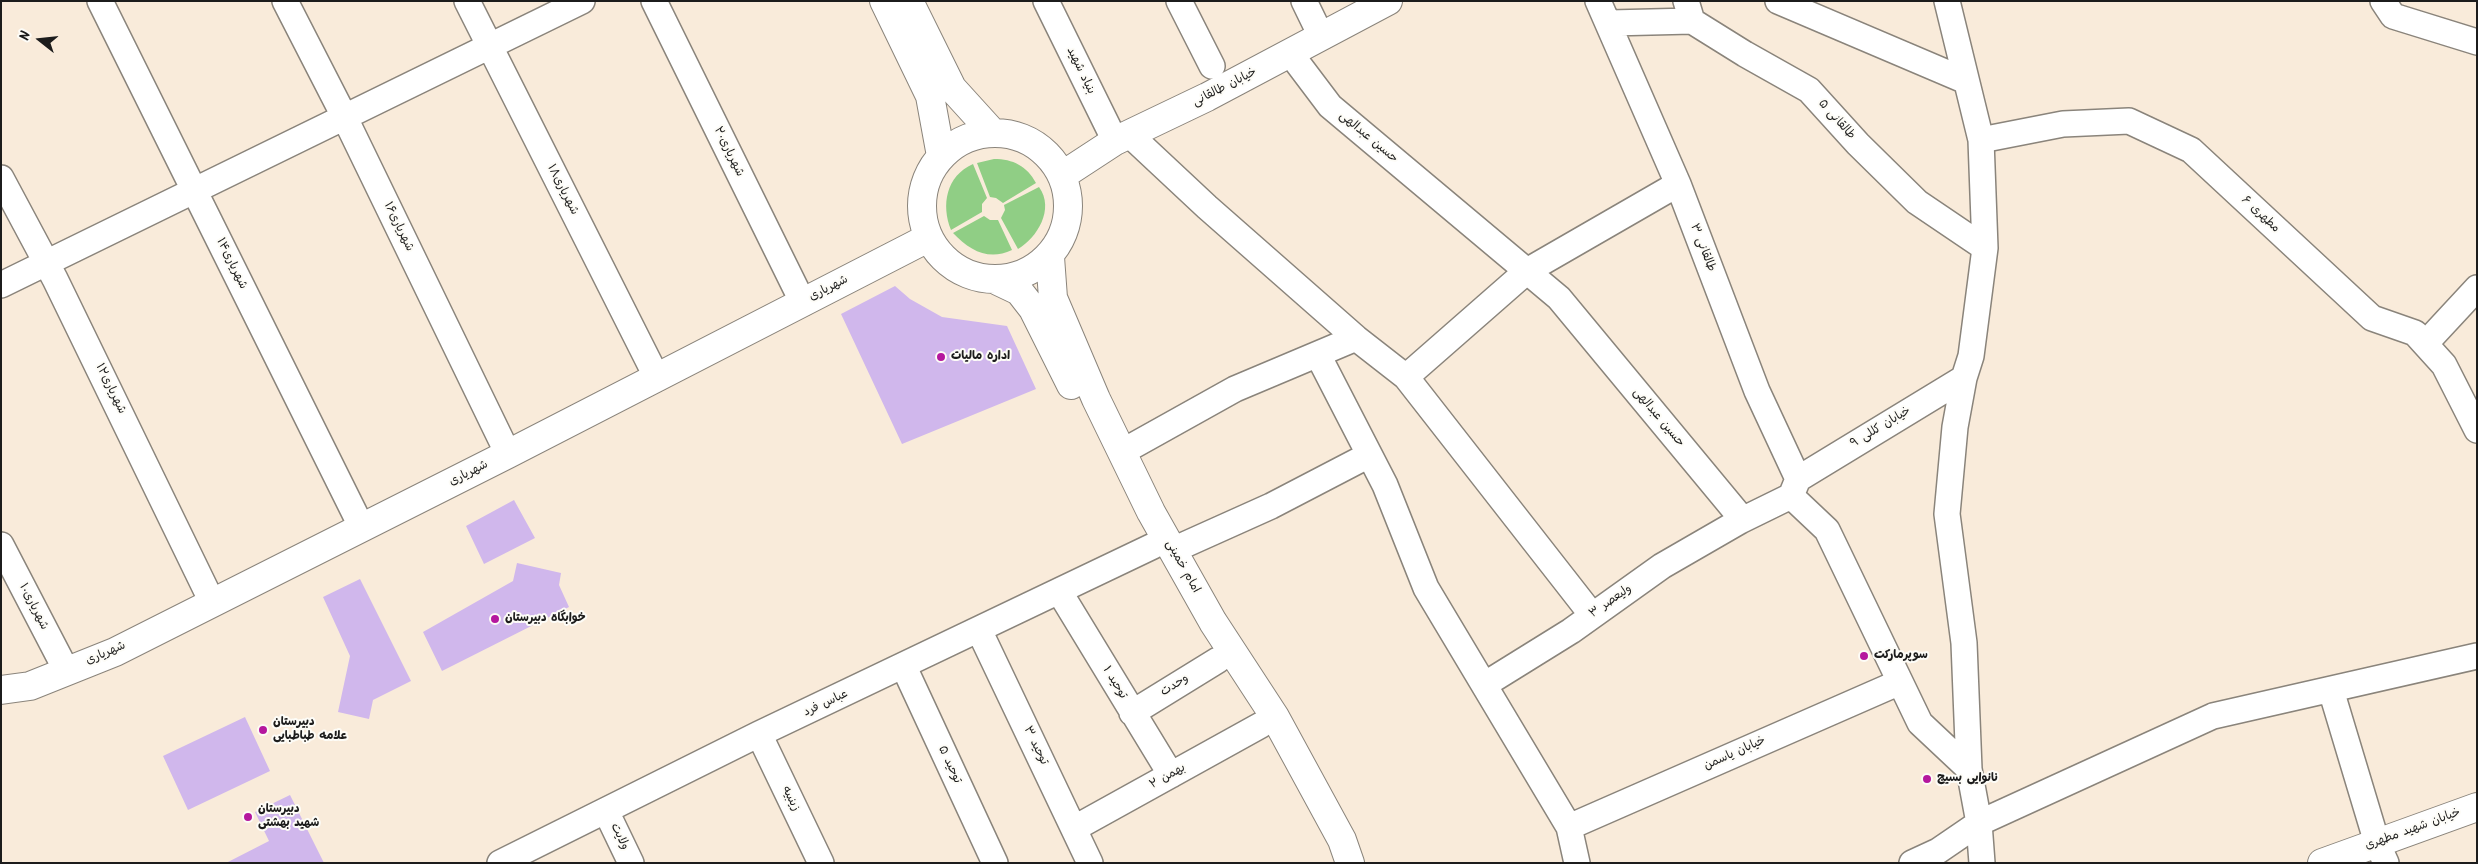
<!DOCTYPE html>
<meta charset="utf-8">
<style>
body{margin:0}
#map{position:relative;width:2478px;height:864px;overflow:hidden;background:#f9ebda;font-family:Kalam,sans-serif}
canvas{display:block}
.frame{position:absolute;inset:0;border:2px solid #1c1c1c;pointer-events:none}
.north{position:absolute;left:15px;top:15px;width:50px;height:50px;-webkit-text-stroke:4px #fdfcf7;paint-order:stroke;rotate:286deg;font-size:14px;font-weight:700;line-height:20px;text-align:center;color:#1c1c1c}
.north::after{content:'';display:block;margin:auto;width:18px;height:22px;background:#1c1c1c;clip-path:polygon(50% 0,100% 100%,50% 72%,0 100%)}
</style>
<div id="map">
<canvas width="2478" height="864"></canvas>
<div class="frame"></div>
<div class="north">N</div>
</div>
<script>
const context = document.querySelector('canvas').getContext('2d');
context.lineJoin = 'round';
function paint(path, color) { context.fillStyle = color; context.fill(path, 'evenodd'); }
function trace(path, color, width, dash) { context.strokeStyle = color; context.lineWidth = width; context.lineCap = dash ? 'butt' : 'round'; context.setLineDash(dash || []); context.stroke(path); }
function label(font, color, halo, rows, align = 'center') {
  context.font = font + ' Kalam,"Playpen Sans Arabic",sans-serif'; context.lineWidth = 4; context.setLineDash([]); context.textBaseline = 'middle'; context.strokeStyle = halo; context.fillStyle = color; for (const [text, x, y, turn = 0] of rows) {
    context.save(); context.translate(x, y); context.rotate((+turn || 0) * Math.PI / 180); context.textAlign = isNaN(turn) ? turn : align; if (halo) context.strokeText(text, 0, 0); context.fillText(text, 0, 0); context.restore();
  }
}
const green = new Path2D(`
 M 994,159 C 1013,159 1027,166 1036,183 L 1003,203 L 996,198 L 990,197 L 977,163 Z
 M 973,164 L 987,198 L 982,204 L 982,212 L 951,230 C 941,205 946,176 973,164 Z
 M 1039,187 C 1055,209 1037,238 1018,249 L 1001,218 L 1005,210 L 1004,205 Z
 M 984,216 L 990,220 L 998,220 L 1012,250 C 989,261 970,251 953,233 Z`);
const building = new Path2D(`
 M 895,286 L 910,299 L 942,317 L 1007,326 L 1036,389 L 902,444 L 841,314 Z
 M 514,500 L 535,538 L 484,564 L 466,526 Z
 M 517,563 L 561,573 L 559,585 L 569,607 L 442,671 L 423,632 L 513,581 Z
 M 360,579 L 411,681 L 373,700 L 369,719 L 338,712 L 350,656 L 323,597 Z
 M 245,717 L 270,771 L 188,810 L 163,756 Z
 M 290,795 L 324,863 L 226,863 L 269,841 L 255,812 Z`);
const minor = new Path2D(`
 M 100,1 L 362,528
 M 285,1 L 345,118 L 508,454
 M 467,1 L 657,378
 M 654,1 L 803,303
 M 1046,1 L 1115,141
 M 1179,1 L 1212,66
 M 1304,1 L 1321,36
 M 1598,1 L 1678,184 L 1757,391 L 1798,479 L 1791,496
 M 1686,1 L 1692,21 L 1745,54 L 1809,90 L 1858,144 L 1917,202 L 1985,248
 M 1778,1 L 1966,81
 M 1947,1 L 1981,140 L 1985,248 L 1971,356 L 1964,378 L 1955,427 L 1947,514 L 1964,643 L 1969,769 L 1979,823 L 1982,863
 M 2383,1 L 2393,16 L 2477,42
 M 1610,23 L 1692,21
 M 1290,53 L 1330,106 L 1559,298 L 1738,514 L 1740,521 L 1791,496 L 1827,530 L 1920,723 L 1969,769
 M 1130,135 L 1207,207 L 1356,338 L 1406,377 L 1527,271 L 1678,184
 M 1981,140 L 2063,124 L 2129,121 L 2191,150 L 2372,318 L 2415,333 L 2444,365 L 2477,430
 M 1,178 L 55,279 L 212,602
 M 1,285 L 582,1
 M 2425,344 L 2477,288
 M 1318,355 L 1385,485 L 1426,588 L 1569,827 L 1577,863
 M 1406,377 L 1592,615
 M 1122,452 L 1235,389 L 1356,338
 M 1798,479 L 1964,378
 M 1,545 L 66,670
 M 1173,550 L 1271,506 L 1369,455
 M 1059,591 L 1171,775
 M 979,630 L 1090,863
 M 904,667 L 995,863
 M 1484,685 L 1571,631 L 1662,566 L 1740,521
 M 2331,690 L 2377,843 L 2386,863
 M 1132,713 L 1218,660
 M 759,734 L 821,863
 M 606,811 L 631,863
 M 1569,827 L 1900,682
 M 1075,828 L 1261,725
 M 500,863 L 759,734 L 1153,546
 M 1912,863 L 1938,851 L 1979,823 L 2213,716 L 2477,656`);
const major = new Path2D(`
 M 884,1 L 930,96 L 941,156
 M 909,1 L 952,88 L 992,132
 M922 206a73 73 0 1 1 146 0a73 73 0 1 1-146 0Z
 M 1063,175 L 1115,141 L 1207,97 L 1388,1
 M 1050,257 L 1053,298 L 1096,399 L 1151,512 L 1213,622 L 1275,717 L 1342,840 L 1350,863
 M 998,281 L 1019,291 L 1033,309 L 1071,385
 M 1,690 L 30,686 L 115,652 L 508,454 L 928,238
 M 2322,863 L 2477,807`);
const markers = [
 [941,357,5,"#b5179e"],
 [495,619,5,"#b5179e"],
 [1864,656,5,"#b5179e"],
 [263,730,5,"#b5179e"],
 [1927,779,5,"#b5179e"],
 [248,817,5,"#b5179e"]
];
const streetNames = [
 ["بنیاد شهید",1080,71,64],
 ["خیابان طالقانی",1225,88,-27],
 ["طالقانی ۵",1836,120,48],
 ["حسین عبدالهی",1368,138,40],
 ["شهریاری۲۰",728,152,64],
 ["شهریاری۱۸",562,190,63],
 ["مطهری ۶",2260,215,43],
 ["شهریاری۱۶",398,227,64],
 ["طالقانی ۳",1702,248,69],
 ["شهریاری۱۴",231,264,64],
 ["شهریاری",829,289,-27],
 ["شهریاری۱۲",110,389,64],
 ["حسین عبدالهی",1658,418,50],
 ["خیابان کللی ۹",1881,428,-31],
 ["شهریاری",469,474,-27],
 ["امام خمینی",1182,567,61],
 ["ولیعصر ۳",1611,602,-35],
 ["شهریاری۱۰",33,607,63],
 ["شهریاری",106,654,-23],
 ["توحید ۱",1114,683,59],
 ["وحدت",1175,686,-32],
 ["عباس فرد",826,704,-25],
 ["توحید ۳",1035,746,64],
 ["خیابان یاسمن",1735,754,-24],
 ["توحید ۵",949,765,65],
 ["بهمن ۲",1168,777,-29],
 ["زینبیه",790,799,64],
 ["خیابان شهید مطهری",2413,830,-20],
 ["ولایت",619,837,65]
];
const poiNames = [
 ["اداره مالیات",951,357],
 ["خوابگاه دبیرستان",505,619],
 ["سوپرمارکت",1874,656],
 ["دبیرستان",273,723],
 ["علامه طباطبایی",273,737],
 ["نانوایی بسیج",1937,779],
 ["دبیرستان",258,810],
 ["شهید بهشتی",258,824]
];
paint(green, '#90ce85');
paint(building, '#d0b7ec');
trace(minor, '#8a847b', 28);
trace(major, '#8a847b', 30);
trace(minor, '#fff', 25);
trace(major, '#fff', 28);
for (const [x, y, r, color] of markers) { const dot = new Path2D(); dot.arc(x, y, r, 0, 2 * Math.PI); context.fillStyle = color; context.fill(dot); trace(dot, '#fdfcf7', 2); }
label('12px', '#1c1c1c', '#fdfcf7', streetNames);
label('bold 12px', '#1c1c1c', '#fdfcf7', poiNames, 'left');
</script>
